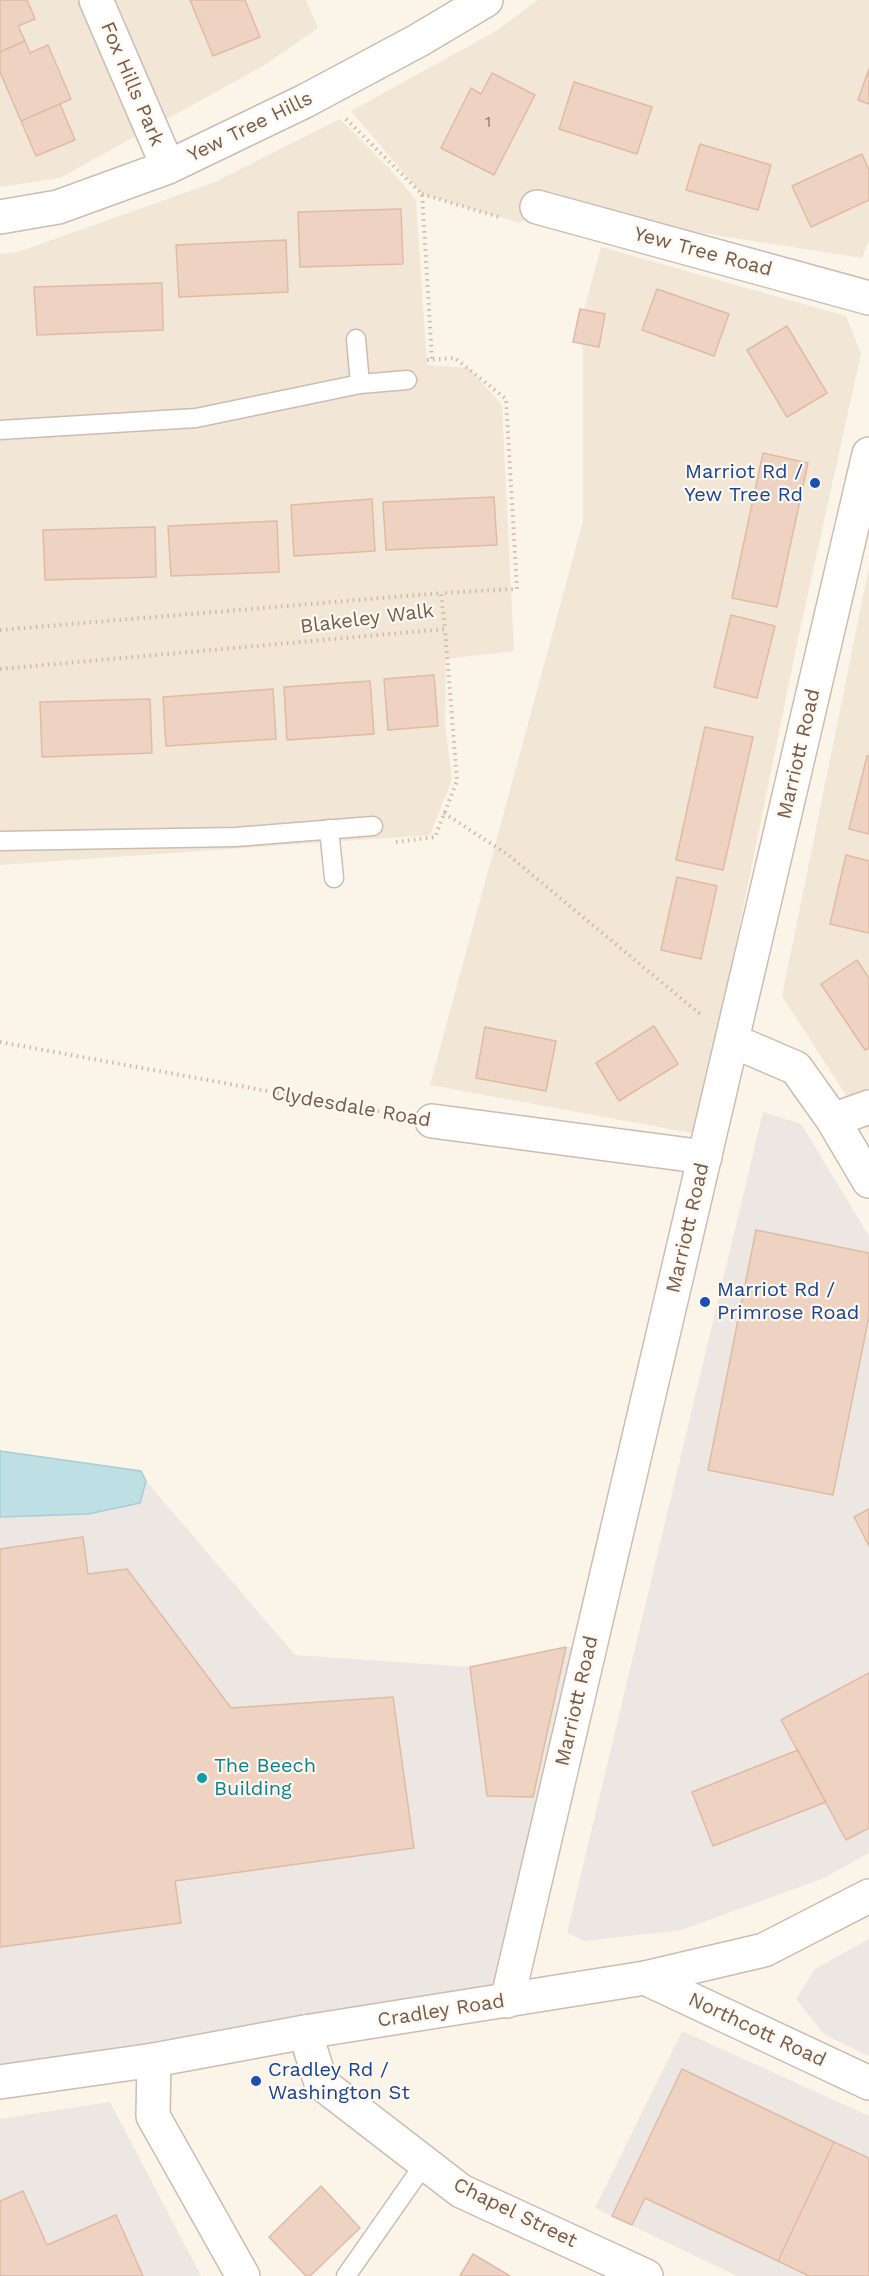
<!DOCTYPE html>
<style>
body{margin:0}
canvas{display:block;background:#fbf4e9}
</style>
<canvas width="869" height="2276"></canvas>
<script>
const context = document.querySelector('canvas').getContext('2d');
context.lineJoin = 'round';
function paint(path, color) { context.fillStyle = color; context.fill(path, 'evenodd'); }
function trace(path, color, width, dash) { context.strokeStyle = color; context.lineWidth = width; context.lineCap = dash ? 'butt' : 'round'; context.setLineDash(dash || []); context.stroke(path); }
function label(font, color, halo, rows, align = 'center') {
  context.font = font + ' "Work Sans",sans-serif'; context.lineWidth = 4.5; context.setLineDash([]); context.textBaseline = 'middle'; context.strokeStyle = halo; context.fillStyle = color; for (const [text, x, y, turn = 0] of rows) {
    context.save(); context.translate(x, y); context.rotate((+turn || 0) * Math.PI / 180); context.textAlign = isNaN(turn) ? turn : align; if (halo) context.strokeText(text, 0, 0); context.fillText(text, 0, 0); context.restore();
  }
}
const residential = new Path2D(`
 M 0,0 L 306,0 L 318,28 L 263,66 L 60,178 L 0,187 Z
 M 538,0 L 869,0 L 869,240 L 862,258 L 537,207 L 520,223 L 422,194 L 351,111 L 496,31 Z
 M 340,119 L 390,169 L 416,200 L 427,365 L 469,368 L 502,405 L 514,651 L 446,659 L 445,725 L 452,779 L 430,835 L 0,865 L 0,254 L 18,252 L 215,182 Z
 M 601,247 L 846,316 L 861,353 L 798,639 L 697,1134 L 430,1085 L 583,521 L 583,314 Z
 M 869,567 L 869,1131 L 782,996 Z`);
const industrial = new Path2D(`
 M 763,1112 L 801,1124 L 869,1236 L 869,1853 L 824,1878 L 682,1930 L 584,1941 L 567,1933 Z
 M 0,1453 L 141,1471 L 146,1481 L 295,1655 L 470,1667 L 566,1647 L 590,1645 L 507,2001 L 0,2082 Z
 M 869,1939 L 869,2056 L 825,2035 L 796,1999 L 815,1969 Z
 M 682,2031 L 869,2116 L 869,2276 L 737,2276 L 595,2208 Z
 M 110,2102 L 201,2276 L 0,2276 L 0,2119 Z`);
const water = new Path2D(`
 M 0,1451 L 141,1471 L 146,1481 L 140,1503 L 88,1514 L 0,1517 Z`);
const building = new Path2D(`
 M 0,0 L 27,0 L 35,19 L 18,26 L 25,41 L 0,52 Z
 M 190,0 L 245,0 L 260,37 L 213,56 Z
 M 25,41 L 30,53 L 48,45 L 71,99 L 21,121 L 0,72 L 0,52 Z
 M 869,69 L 869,104 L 858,100 Z
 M 492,73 L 535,95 L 494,175 L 441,148 L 471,88 L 481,94 Z
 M 574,82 L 652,107 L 637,154 L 559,129 Z
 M 60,104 L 75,140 L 36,156 L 21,121 Z
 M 700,144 L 771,165 L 758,210 L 686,190 Z
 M 862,154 L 869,170 L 869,200 L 811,227 L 792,186 Z
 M 401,209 L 403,264 L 300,267 L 298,212 Z
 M 286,240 L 288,292 L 179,297 L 176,245 Z
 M 162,283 L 163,330 L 37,335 L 34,287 Z
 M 657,289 L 729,314 L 714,356 L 642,330 Z
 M 580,309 L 605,314 L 599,347 L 573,342 Z
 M 787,326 L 827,393 L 787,417 L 747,350 Z
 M 763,453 L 808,463 L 777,607 L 732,598 Z
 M 494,497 L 497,545 L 386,550 L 383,502 Z
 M 372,499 L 375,551 L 294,556 L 291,505 Z
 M 277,521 L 279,572 L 171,576 L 168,526 Z
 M 155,527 L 156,577 L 45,580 L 43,530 Z
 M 731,615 L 775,626 L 757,698 L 714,687 Z
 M 434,675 L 438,726 L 388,730 L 384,679 Z
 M 370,681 L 374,734 L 287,740 L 284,687 Z
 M 273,689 L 276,739 L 166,746 L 163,697 Z
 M 150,699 L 152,753 L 42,757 L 40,702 Z
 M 705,727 L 753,737 L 723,870 L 676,860 Z
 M 867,756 L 869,756 L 869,834 L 849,829 Z
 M 846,855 L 869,861 L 869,933 L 830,924 Z
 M 677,877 L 717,886 L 701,959 L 661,950 Z
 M 857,960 L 869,978 L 869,1048 L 865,1050 L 821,984 Z
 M 654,1026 L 678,1064 L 619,1101 L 596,1063 Z
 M 485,1027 L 556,1041 L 546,1091 L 476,1078 Z
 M 756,1230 L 869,1253 L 869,1316 L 833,1495 L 708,1470 Z
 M 869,1509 L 869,1546 L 854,1517 Z
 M 83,1537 L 88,1574 L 127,1569 L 231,1708 L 393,1697 L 414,1848 L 175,1881 L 181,1923 L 0,1947 L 0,1549 Z
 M 566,1647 L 533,1797 L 487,1796 L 470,1667 Z
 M 869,1673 L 869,1828 L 846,1840 L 781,1720 Z
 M 798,1750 L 826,1802 L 713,1846 L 692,1792 Z
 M 682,2069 L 834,2142 L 778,2261 L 645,2198 L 632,2225 L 612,2216 Z
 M 834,2142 L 869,2158 L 869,2276 L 809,2276 L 778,2261 Z
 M 321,2186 L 360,2228 L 310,2276 L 306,2276 L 269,2237 Z
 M 23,2191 L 47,2245 L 116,2215 L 143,2276 L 0,2276 L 0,2201 Z
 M 473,2254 L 510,2276 L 460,2276 Z`);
const path = new Path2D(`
 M 346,119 L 422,194 L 432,359
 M 422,194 L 502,218
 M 427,360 L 455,358 L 506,399 L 517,589 L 441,593
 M 0,630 L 441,593 L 445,629 L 0,669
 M 444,813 L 507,854 L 700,1014
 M 396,842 L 435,837 L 457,781 L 445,629
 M 0,1042 L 399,1115`);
const service = new Path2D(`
 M 356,339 L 360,384
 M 0,430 L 196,418 L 360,384 L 407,380
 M 329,829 L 334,878
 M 0,841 L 236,837 L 373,826
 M 346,2276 L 425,2163`);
const minor = new Path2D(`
 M 96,0 L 168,167
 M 537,207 L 869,298
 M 0,217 L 58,207 L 168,167 L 305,101 L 419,40 L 486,0
 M 733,1041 L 796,1068 L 833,1120 L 869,1181
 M 833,1120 L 869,1107
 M 432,1121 L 705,1157
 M 645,1978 L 869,2083
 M 305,2032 L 321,2083 L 461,2191 L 646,2276
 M 154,2060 L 153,2116 L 243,2276`);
const tertiary = new Path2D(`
 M 507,2001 L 869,454`);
const secondary = new Path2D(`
 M 0,2082 L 154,2060 L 305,2032 L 645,1978 L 764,1950 L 869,1896`);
const markers = [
 [815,483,6,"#1a4fb4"],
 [705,1302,6,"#1a4fb4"],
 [202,1778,6,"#0f9aa8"],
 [256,2081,6,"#1a4fb4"]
];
const numberNames = [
 ["1",488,122]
];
const streetNames = [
 ["Fox Hills Park",132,84,67],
 ["Yew Tree Hills",250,127,-26],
 ["Yew Tree Road",703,252,15],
 ["Blakeley Walk",367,619,-7],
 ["Marriott Road",799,754,-77],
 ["Clydesdale Road",351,1107,10],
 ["Marriott Road",688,1228,-77],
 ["Marriott Road",577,1701,-77],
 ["Cradley Road",441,2011,-9],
 ["Northcott Road",757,2030,25],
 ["Chapel Street",515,2213,26]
];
const transitNames = [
 ["Marriot Rd /",803,472,"right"],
 ["Yew Tree Rd",803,495,"right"],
 ["Marriot Rd /",717,1290],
 ["Primrose Road",717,1313],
 ["Cradley Rd /",268,2070],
 ["Washington St",268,2093]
];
const cultureNames = [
 ["The Beech",214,1766],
 ["Building",214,1789]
];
paint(residential, '#f2e6d7');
paint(industrial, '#ece7e2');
paint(water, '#bedfe4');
trace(water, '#a5ced5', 1.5);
paint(building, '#efd3c2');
trace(building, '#e0baa3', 1.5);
trace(service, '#cdbcaf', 21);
trace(minor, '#cdbcaf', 36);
trace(tertiary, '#cdbcaf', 36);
trace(secondary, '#cfbcad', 36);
trace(path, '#d4b7a5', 4, [1.5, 4.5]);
trace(service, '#fff', 18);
trace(minor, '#fff', 33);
trace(tertiary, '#fff', 33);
trace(secondary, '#fff', 33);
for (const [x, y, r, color] of markers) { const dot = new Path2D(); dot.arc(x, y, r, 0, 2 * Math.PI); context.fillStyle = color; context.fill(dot); trace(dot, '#fef8ef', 2); }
label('16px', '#93796b', null, numberNames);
label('20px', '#745b4e', '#fef8ef', streetNames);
label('20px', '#164399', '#fef8ef', transitNames, 'left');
label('20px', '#0d838f', '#fef8ef', cultureNames, 'left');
</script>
